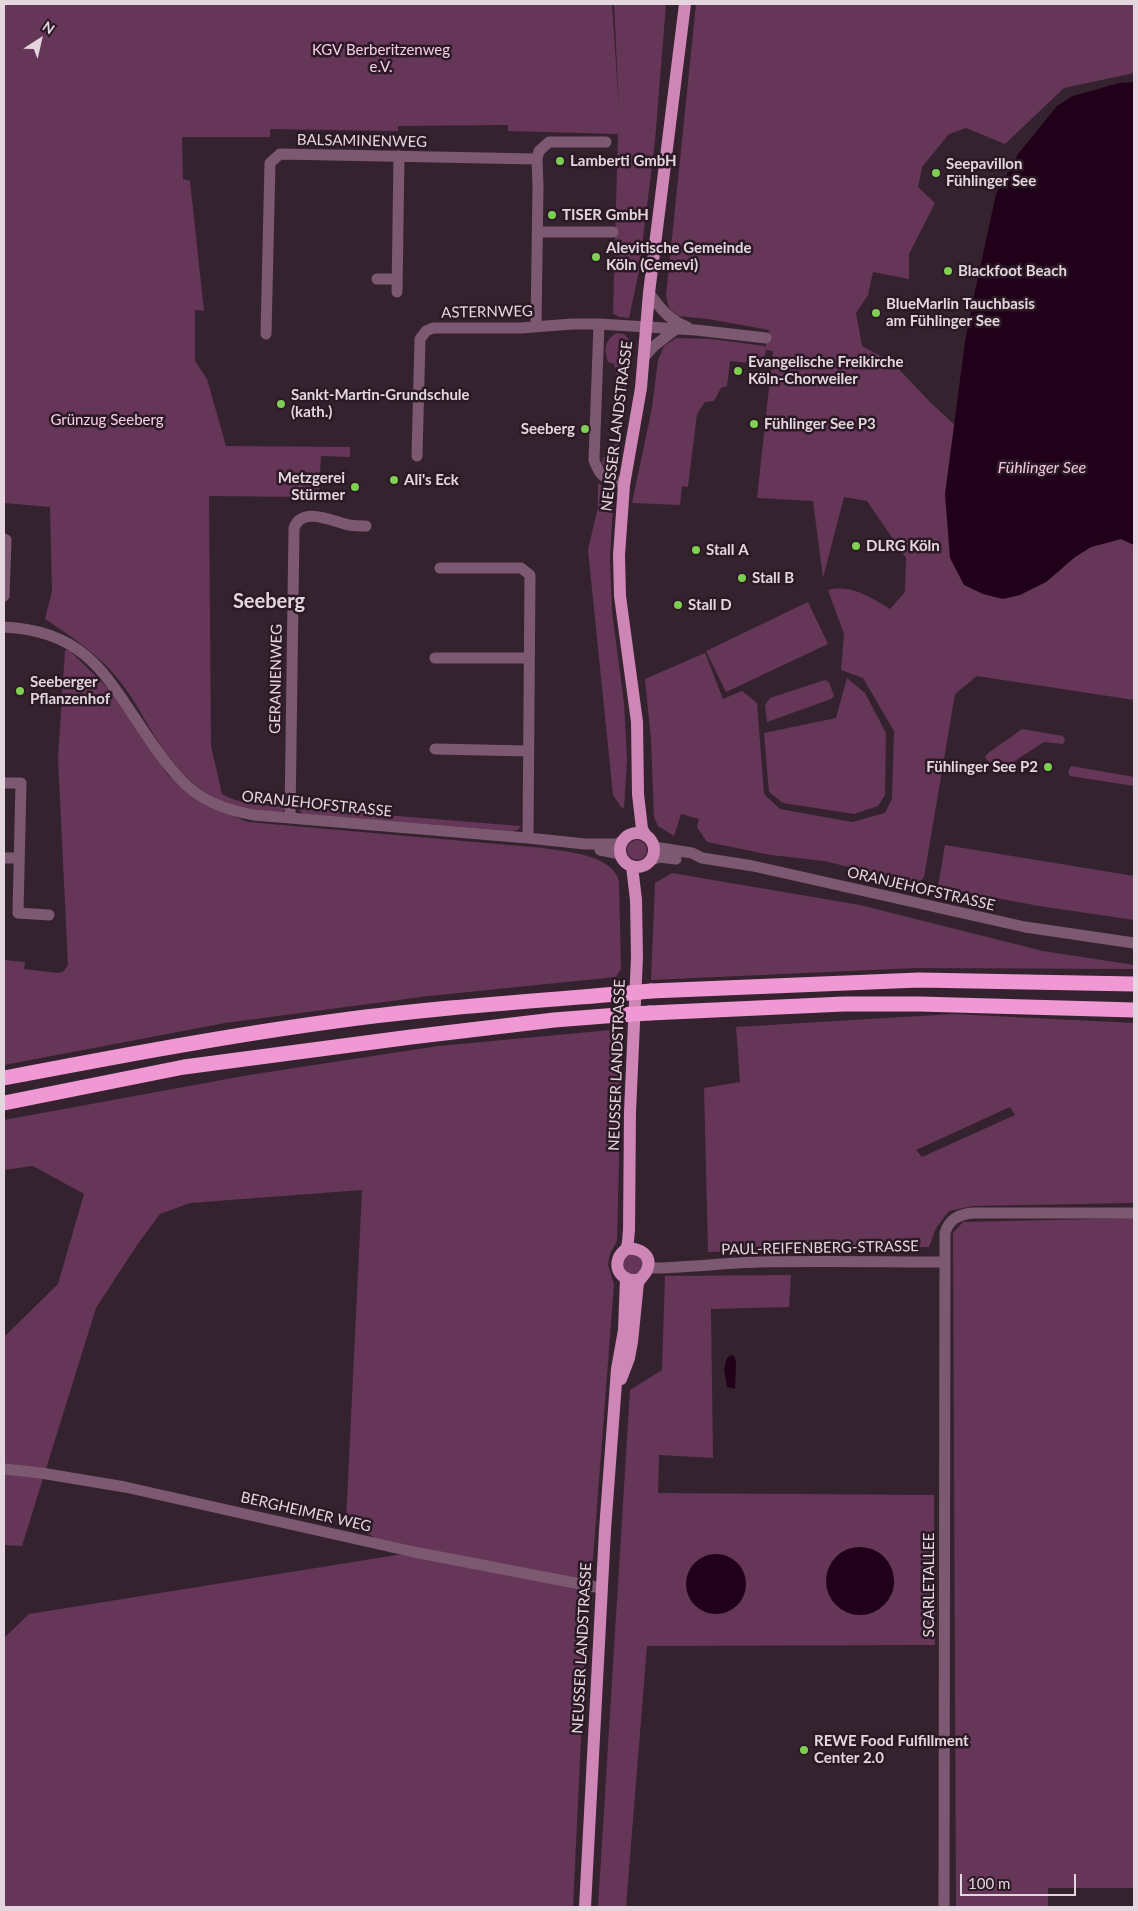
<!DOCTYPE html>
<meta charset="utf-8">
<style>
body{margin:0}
#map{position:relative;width:1138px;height:1911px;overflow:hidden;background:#35222f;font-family:Lato,sans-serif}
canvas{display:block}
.frame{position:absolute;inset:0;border:5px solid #e3d6de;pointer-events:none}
.north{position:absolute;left:15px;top:15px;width:50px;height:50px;-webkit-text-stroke:4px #2b1925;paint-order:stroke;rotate:35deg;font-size:14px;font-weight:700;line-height:20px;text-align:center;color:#e3d6de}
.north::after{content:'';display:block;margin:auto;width:18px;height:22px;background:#e3d6de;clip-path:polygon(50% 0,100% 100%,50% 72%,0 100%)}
.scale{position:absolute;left:960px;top:1874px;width:116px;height:22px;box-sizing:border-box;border:2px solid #e3d6de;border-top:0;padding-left:6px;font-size:15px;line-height:18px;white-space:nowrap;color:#e3d6de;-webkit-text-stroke:4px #2b1925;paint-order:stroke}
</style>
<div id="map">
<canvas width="1138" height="1911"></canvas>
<div class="frame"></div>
<div class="north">N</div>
<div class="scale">100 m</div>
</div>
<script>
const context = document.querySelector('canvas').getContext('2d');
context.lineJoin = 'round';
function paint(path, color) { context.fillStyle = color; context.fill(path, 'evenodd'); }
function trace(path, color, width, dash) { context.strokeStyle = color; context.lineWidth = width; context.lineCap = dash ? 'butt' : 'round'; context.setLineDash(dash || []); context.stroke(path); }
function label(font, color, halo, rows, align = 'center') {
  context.font = font + ' Lato,sans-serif'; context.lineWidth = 5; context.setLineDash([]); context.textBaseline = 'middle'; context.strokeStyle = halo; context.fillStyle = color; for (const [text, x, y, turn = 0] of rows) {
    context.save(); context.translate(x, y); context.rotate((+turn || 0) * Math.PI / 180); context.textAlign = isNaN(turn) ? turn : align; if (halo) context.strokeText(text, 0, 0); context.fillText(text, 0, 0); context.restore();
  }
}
const green = new Path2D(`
 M 4,4 L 612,4 L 619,108 L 614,4 L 666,4 L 655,141 L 639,271 L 629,318 L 620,317 L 613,314 L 618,134 L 508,131 L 508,125 L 398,126 L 398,131 L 270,129 L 270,137 L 182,137 L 183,179 L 190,181 L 204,311 L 195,310 L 195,361 L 207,379 L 226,446 L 350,447 L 350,457 L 321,456 L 319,495 L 306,497 L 209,496 L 211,746 L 222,794 C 241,805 265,805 287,807 L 282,812 C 224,810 191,792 159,743 C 145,722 135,699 118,679 C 98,654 72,637 45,619 L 52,591 L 50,507 L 4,503 Z
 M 696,4 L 1134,4 L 1134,73 L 1064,88 L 1005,144 L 966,128 L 949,134 L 922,167 L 918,187 L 935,203 L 909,254 L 909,279 L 873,272 L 868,295 L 856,313 L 862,346 L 892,362 L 930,402 L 956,426 L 945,495 L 1046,582 L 1075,557 L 1091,547 L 1121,539 L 1134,545 L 1134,700 L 977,676 L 955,694 L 924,877 L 921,881 L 917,883 L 824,861 L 771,855 L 707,842 L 697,827 L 699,819 L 681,814 L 674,836 L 658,826 L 654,817 L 651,740 L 645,679 L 705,653 L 723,699 L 742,691 L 757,703 L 764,794 L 780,809 L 852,822 L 885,813 L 892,799 L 894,731 L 863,678 L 841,670 L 844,634 L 828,590 C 851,584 870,597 890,609 L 905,592 L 906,558 L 867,501 L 844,497 L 823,578 L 813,501 L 757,498 L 773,351 L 766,350 L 764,361 L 751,360 L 750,363 L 730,361 L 727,386 L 721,388 L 714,401 L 705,402 L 697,414 L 688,487 L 682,486 L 680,505 L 632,503 L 652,408 L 658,360 L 664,346 L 676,338 L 711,339 L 765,346 L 765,350 L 769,330 L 708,319 L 678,316 L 669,308 L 666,296 Z
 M 617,333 L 624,334 L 632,343 L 616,468 L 611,471 L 607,471 L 602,463 L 603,458 C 610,454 614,447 617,439 C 620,426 619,376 614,364 L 608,362 C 604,350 604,340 617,333 Z
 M 598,483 C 606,489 612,493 613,503 L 610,558 L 612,612 L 624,703 L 627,759 L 624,808 L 621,807 L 613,795 L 588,550 L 598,507 Z
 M 808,602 L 828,644 L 726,692 L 706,651 Z
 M 65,650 L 70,651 L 111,691 L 168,775 L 188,793 L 216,809 L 248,822 L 543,848 C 566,852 612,854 619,881 L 621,969 L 616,977 L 429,996 L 225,1023 L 4,1065 L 4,960 L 25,962 L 24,969 L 58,973 L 63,972 L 68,965 L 58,758 Z
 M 847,678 L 865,693 L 886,733 L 885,795 L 878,806 L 854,814 L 783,803 L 769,792 L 764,733 L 836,718 Z
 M 825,680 L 829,682 L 834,696 L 831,699 L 767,722 L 765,705 L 770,698 Z
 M 1022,729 L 1063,736 L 1065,740 L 1063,744 L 1044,742 L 1007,766 L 989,762 L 985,757 L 987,754 Z
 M 1071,766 L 1134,777 L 1134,786 L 1070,776 L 1068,772 Z
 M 300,808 L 520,826 L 521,827 L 517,830 L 512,831 L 303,814 L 299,810 Z
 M627 850a10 10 0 1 1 20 0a10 10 0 1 1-20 0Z
 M 945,845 L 1134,876 L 1134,920 L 1039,906 L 938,887 Z
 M 672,873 L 860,905 L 1043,951 L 1134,965 L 1134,969 L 916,968 L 651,980 L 655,883 Z
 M 954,1014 L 1134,1023 L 1134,1203 L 973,1206 L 949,1211 L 936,1228 L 929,1247 L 708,1252 L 704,1088 L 740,1082 L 736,1027 ZM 1010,1107 L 1015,1115 L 922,1157 L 916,1150 Z
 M 622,1029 L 617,1241 L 610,1254 L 608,1265 L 614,1284 L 591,1585 L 588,1592 L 573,1907 L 4,1907 L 4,1638 L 29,1614 L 403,1554 L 346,1521 L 362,1190 L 190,1203 L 160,1214 L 137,1245 L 96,1308 L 22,1546 L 4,1545 L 4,1335 L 6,1335 L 58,1284 L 84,1194 L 33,1166 L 4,1170 L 4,1120 L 249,1075 L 438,1046 Z
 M 1134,1218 L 1134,1888 L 1048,1888 L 1048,1907 L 956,1907 L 953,1233 L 963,1222 Z
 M623 1264a10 10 0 1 1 20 0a10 10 0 1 1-20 0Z
 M 791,1275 L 789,1307 L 711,1309 L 713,1458 L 659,1455 L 658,1493 L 934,1495 L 935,1645 L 647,1646 L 626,1907 L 598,1907 L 630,1390 L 662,1370 L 665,1276 ZM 858,1547 L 894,1580 L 893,1591 L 888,1600 L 839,1554 L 848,1549 Z`);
const water = new Path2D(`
 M 1134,82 L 1134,545 L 1121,539 L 1091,547 L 1075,557 L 1046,582 L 1020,595 L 1003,599 L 983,594 L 964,585 L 950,558 L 945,494 L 965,342 L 975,291 L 996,194 L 1018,154 L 1057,106 L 1073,96 L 1119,83 Z
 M 732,1355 L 734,1356 L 736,1362 L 735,1389 L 727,1387 L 724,1369 L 727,1358 Z
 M826 1581a34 34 0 1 1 68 0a34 34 0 1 1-68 0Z
 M686 1584a30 30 0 1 1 60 0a30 30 0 1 1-60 0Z`);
const minor = new Path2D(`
 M 538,232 L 613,232
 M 377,279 L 397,279
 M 397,292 L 399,156
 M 649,293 C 660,308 669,320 687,327
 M 599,324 L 594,460 C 600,478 606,480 625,483
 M 536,326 L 538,186 L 537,159 L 539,151 L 549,142 L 606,142
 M 266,334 L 270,163 L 280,154 L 537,159
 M 643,358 L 654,346 L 676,329
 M 417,456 L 420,339 L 426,331 L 433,328 L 521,328 L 572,324 L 599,324 L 696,330 L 766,338
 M 4,539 L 6,540 L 4,596
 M 440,568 L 521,568 L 530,575 L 528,838
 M 4,627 C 93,631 110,685 156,749 C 166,763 177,778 191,789 C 209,804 231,811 254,815 L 528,838 L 585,844 L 616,844 L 623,841
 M 435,658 L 529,658
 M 435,749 L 528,751
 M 5,783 L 21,783 L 18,913 L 49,915
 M 290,818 L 294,528 C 302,505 334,522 349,525 C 355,526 361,526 366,526
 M 654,847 L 692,853 L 702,858 L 753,866 L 1025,927 L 1134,943
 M 600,850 L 620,854
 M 4,858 L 19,858
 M 651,860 L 659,857 L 676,859
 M 648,1268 C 685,1268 722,1263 759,1262 C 821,1261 882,1262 944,1262
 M 4,1469 L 41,1473 L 125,1487 L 414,1552 L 601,1588
 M 944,1907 L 945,1233 C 949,1219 958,1215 972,1213 L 1134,1213`);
const major = new Path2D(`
 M620 850a17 17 0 1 1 34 0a17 17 0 1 1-34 0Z
 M 646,836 L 642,829 L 638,794 L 637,722 L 620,596 L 619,555 L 624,485 L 641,388 L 649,293 L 685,4
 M 632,866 L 636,900 L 637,957 L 630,1112 L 629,1230 C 628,1236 629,1246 625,1250 C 622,1253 619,1255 618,1260 C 614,1274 628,1283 640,1279
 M 621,1379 L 629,1358 L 632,1342 L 638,1283 C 640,1278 645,1275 647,1270 C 653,1255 639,1247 626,1249
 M 585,1907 L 605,1530 L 617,1369 L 624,1330 L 626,1278`);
const highway = new Path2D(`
 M 651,991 L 919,980 L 1134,984
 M 650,1013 L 844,1004 L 919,1004 L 1134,1010
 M 4,1078 C 109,1058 214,1038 321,1023 C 419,1009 519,1002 618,994
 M 4,1103 L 184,1067 L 411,1037 L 554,1020 L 618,1015`);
const highwayBridge = new Path2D(`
 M 618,994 L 651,991
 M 618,1015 L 650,1013`);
const markers = [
 [560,161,5,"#7fd052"],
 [936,173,5,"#7fd052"],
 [552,215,5,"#7fd052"],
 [596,257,5,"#7fd052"],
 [948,271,5,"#7fd052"],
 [876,313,5,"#7fd052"],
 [738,371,5,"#7fd052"],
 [281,404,5,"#7fd052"],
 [754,424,5,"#7fd052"],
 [585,429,5,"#7fd052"],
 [394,480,5,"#7fd052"],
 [355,487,5,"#7fd052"],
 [856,546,5,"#7fd052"],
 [696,550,5,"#7fd052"],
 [742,578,5,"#7fd052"],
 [678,605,5,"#7fd052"],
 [20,691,5,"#7fd052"],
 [1048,767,5,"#7fd052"],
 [804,1750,5,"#7fd052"]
];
const parkNames = [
 ["KGV Berberitzenweg",381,50],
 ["e.V.",381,67],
 ["Grünzug Seeberg",107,420]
];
const streetNames = [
 ["BALSAMINENWEG",362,141,1],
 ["ASTERNWEG",487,312,-1],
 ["NEUSSER LANDSTRASSE",617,426,-83],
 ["GERANIENWEG",276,679,-89],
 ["ORANJEHOFSTRASSE",317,804,6],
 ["ORANJEHOFSTRASSE",921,889,13],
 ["NEUSSER LANDSTRASSE",617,1065,-88],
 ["PAUL-REIFENBERG-STRASSE",820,1248,-1],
 ["BERGHEIMER WEG",306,1512,13],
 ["SCARLETALLEE",929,1585,-90],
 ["NEUSSER LANDSTRASSE",582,1648,-87]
];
const poiNames = [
 ["Lamberti GmbH",570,161],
 ["Seepavillon",946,164],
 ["Fühlinger See",946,181],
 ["TISER GmbH",562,215],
 ["Alevitische Gemeinde",606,248],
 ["Köln (Cemevi)",606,265],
 ["Blackfoot Beach",958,271],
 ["BlueMarlin Tauchbasis",886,304],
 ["am Fühlinger See",886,321],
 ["Evangelische Freikirche",748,362],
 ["Köln-Chorweiler",748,379],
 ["Sankt-Martin-Grundschule",291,395],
 ["(kath.)",291,412],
 ["Fühlinger See P3",764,424],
 ["Seeberg",575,429,"right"],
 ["Metzgerei",345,478,"right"],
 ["Stürmer",345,495,"right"],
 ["Ali's Eck",404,480],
 ["DLRG Köln",866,546],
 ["Stall A",706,550],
 ["Stall B",752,578],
 ["Stall D",688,605],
 ["Seeberger",30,682],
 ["Pflanzenhof",30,699],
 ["Fühlinger See P2",1038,767,"right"],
 ["REWE Food Fulfillment",814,1741],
 ["Center 2.0",814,1758]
];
const waterNames = [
 ["Fühlinger See",1042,468]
];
const districtNames = [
 ["Seeberg",269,602]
];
paint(green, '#653657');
paint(water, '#210019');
trace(minor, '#7c5970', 11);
trace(major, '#ce86b7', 12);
trace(highway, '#ef98d3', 15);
trace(highwayBridge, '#ef98d3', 15);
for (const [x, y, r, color] of markers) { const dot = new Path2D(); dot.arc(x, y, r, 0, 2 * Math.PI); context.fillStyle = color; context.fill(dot); trace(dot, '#2b1925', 2); }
label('15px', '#facdeb', '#2b1925', parkNames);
label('15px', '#e3d6de', '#2b1925', streetNames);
label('bold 15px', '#e3d6de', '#2b1925', poiNames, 'left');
label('italic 16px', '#f2c6e3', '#2b1925', waterNames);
label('bold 20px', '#e3d6de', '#2b1925', districtNames);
</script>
